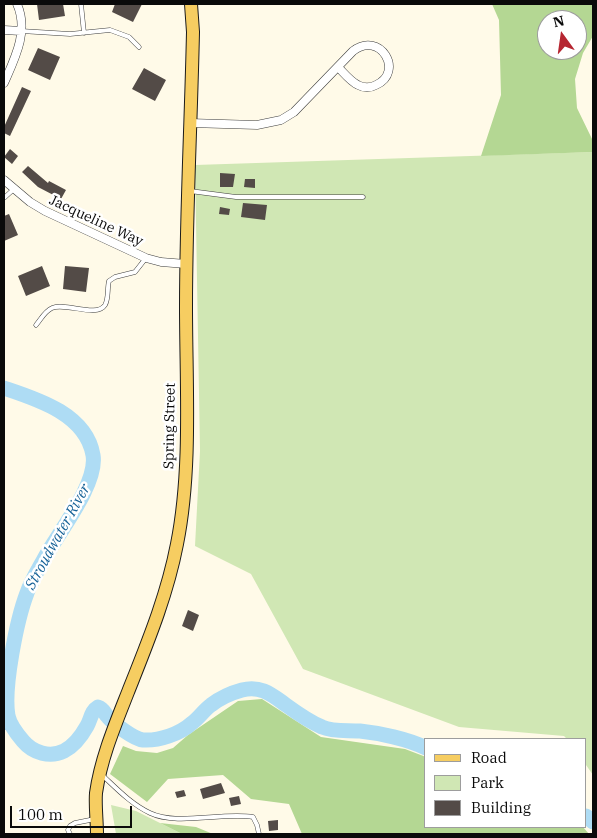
<!DOCTYPE html>
<style>
body{margin:0}
#map{position:relative;width:597px;height:838px;overflow:hidden;background:#fffae8;font-family:"IBM Plex Serif",serif}
canvas{display:block}
.frame{position:absolute;inset:0;border:5px solid #0a0a0a;pointer-events:none}
.legend{position:absolute;left:424px;top:738px;width:162px;height:90px;box-sizing:border-box;background:#fff;border:1px solid #9d9d9d;margin:0;padding:6px 9px;list-style:none;font-size:15px;color:#0a0a0a}
.legend li{display:flex;align-items:center;gap:10px;height:25px}
.legend b{width:25px;border:1px solid #9d9d9d}
.north{position:absolute;left:537px;top:10px;width:50px;height:50px;box-sizing:border-box;background:#fff;border:1px solid #9d9d9d;border-radius:50%;rotate:346deg;font-size:14px;font-weight:700;line-height:20px;text-align:center;color:#0a0a0a}
.north::after{content:'';display:block;margin:auto;width:18px;height:22px;background:#b62631;clip-path:polygon(50% 0,100% 100%,50% 72%,0 100%)}
.scale{position:absolute;left:10px;top:806px;width:122px;height:22px;box-sizing:border-box;border:2px solid #0a0a0a;border-top:0;padding-left:6px;font-size:15px;line-height:18px;white-space:nowrap;color:#0a0a0a;-webkit-text-stroke:4px #fff;paint-order:stroke}
</style>
<div id="map">
<canvas width="597" height="838"></canvas>
<div class="frame"></div>
<ul class="legend">
<li><b style="height:6px;background:#f6cd61"></b>Road</li>
<li><b style="height:14px;background:#d0e7b4"></b>Park</li>
<li><b style="height:14px;background:#534b47"></b>Building</li>
</ul>
<div class="north">N</div>
<div class="scale">100 m</div>
</div>
<script>
const context = document.querySelector('canvas').getContext('2d');
context.lineJoin = 'round';
function paint(path, color) { context.fillStyle = color; context.fill(path, 'evenodd'); }
function trace(path, color, width, dash) { context.strokeStyle = color; context.lineWidth = width; context.lineCap = dash ? 'butt' : 'round'; context.setLineDash(dash || []); context.stroke(path); }
function label(font, color, halo, rows, align = 'center') {
  context.font = font + ' "IBM Plex Serif",serif'; context.lineWidth = 5; context.setLineDash([]); context.textBaseline = 'middle'; context.strokeStyle = halo; context.fillStyle = color; for (const [text, x, y, turn = 0] of rows) {
    context.save(); context.translate(x, y); context.rotate((+turn || 0) * Math.PI / 180); context.textAlign = isNaN(turn) ? turn : align; if (halo) context.strokeText(text, 0, 0); context.fillText(text, 0, 0); context.restore();
  }
}
const green = new Path2D(`
 M 593,152 L 593,775 L 586,765 L 586,739 L 567,739 L 564,736 L 459,727 L 303,669 L 251,574 L 195,546 L 200,451 L 195,165 Z
 M 111,805 L 136,811 L 182,834 L 116,834 Z`);
const forest = new Path2D(`
 M 492,4 L 593,4 L 593,36 L 583,53 L 575,79 L 577,108 L 593,141 L 593,152 L 481,156 L 501,95 L 499,20 ZM 547,20 L 577,20 L 577,50 L 547,50 Z
 M 262,699 L 321,737 L 405,749 L 426,757 L 426,827 L 583,827 L 589,834 L 302,834 L 289,804 L 251,799 L 223,775 L 168,779 L 147,802 L 110,774 L 123,746 L 136,751 L 157,753 L 173,748 L 188,735 L 238,701 Z
 M 160,823 L 196,827 L 213,834 L 182,834 Z`);
const stream = new Path2D(`
 M 4,729 L 11,724`);
const river = new Path2D(`
 M 4,388 C 37,399 86,414 93,455 C 98,484 58,533 44,559 C 38,570 31,581 27,593 C 17,619 3,688 8,716 C 10,725 17,734 23,741 C 33,753 50,758 64,751 C 74,746 82,735 87,726 C 91,719 91,711 98,707 C 104,709 104,713 108,717 C 114,724 134,739 143,740 C 159,741 180,734 192,723 C 199,718 204,710 211,705 C 220,698 231,693 242,690 C 261,685 272,695 286,705 C 297,713 310,722 322,727 C 333,732 347,730 360,731 C 379,733 408,739 426,748
 M 586,816 L 593,822`);
const building = new Path2D(`
 M 37,4 L 63,4 L 65,16 L 39,20 Z
 M 115,4 L 142,4 L 133,22 L 112,12 Z
 M 38,48 L 60,57 L 50,80 L 28,70 Z
 M 144,68 L 166,80 L 155,101 L 132,89 Z
 M 22,87 L 31,91 L 10,136 L 4,133 L 4,127 Z
 M 10,149 L 18,156 L 12,164 L 4,157 Z
 M 28,166 L 48,183 L 49,181 L 66,190 L 61,199 L 38,187 L 22,172 Z
 M 220,173 L 235,174 L 233,187 L 220,187 Z
 M 245,179 L 255,179 L 255,188 L 244,187 Z
 M 243,203 L 267,205 L 265,220 L 241,217 Z
 M 220,207 L 230,209 L 229,215 L 219,214 Z
 M 9,214 L 18,235 L 4,241 L 4,216 Z
 M 42,266 L 50,286 L 26,296 L 18,276 Z
 M 65,266 L 89,268 L 86,292 L 63,289 Z
 M 188,610 L 199,615 L 193,631 L 182,626 Z
 M 221,783 L 225,793 L 203,799 L 200,789 Z
 M 184,790 L 186,796 L 177,798 L 175,792 Z
 M 239,796 L 241,804 L 231,806 L 229,798 Z
 M 278,820 L 278,830 L 269,831 L 268,821 Z`);
const service = new Path2D(`
 M 81,4 L 84,33
 M 21,31 L 70,34 L 110,30 L 129,37 L 139,47
 M 190,191 L 236,197 L 363,197
 M 4,198 L 14,189
 M 36,325 C 41,319 45,311 52,308 C 65,302 97,318 105,305 C 109,298 107,288 109,281 L 115,277 L 135,272 L 146,258
 M 102,775 C 116,788 131,804 150,813 C 177,826 222,812 253,817 L 257,825 L 259,834
 M 70,834 L 68,830 L 70,826 L 75,823 L 95,819`);
const minor = new Path2D(`
 M 4,30 L 21,31
 M 4,83 C 15,58 29,31 17,4
 M 190,123 L 257,125 L 281,120 L 294,112 L 353,51 C 380,30 405,72 376,85 C 371,88 363,88 358,85 C 350,81 344,73 338,67
 M 4,180 L 30,202 L 45,211 L 146,258 L 161,262 L 186,264`);
const primary = new Path2D(`
 M 97,834 C 97,821 95,806 96,793 C 101,758 115,725 128,692 C 147,644 167,596 177,544 C 192,469 186,384 186,307 C 186,215 191,124 193,32 L 191,4`);
const streetNames = [
 ["Jacqueline Way",96,221,25],
 ["Spring Street",170,426,-89]
];
const waterNames = [
 ["Stroudwater River",58,537,-61]
];
paint(green, '#d0e7b4');
paint(forest, '#b4d793');
trace(stream, '#3793ca', 2.5);
trace(river, '#aedcf4', 15);
paint(building, '#534b47');
trace(service, '#3d3d3d', 5);
trace(minor, '#3d3d3d', 9);
trace(primary, '#1b1b1b', 14);
trace(service, '#fff', 4);
trace(minor, '#fff', 8);
trace(primary, '#f6cd61', 12);
label('14px', '#0a0a0a', '#fff', streetNames);
label('italic 15px', '#186398', '#fff', waterNames);
</script>
